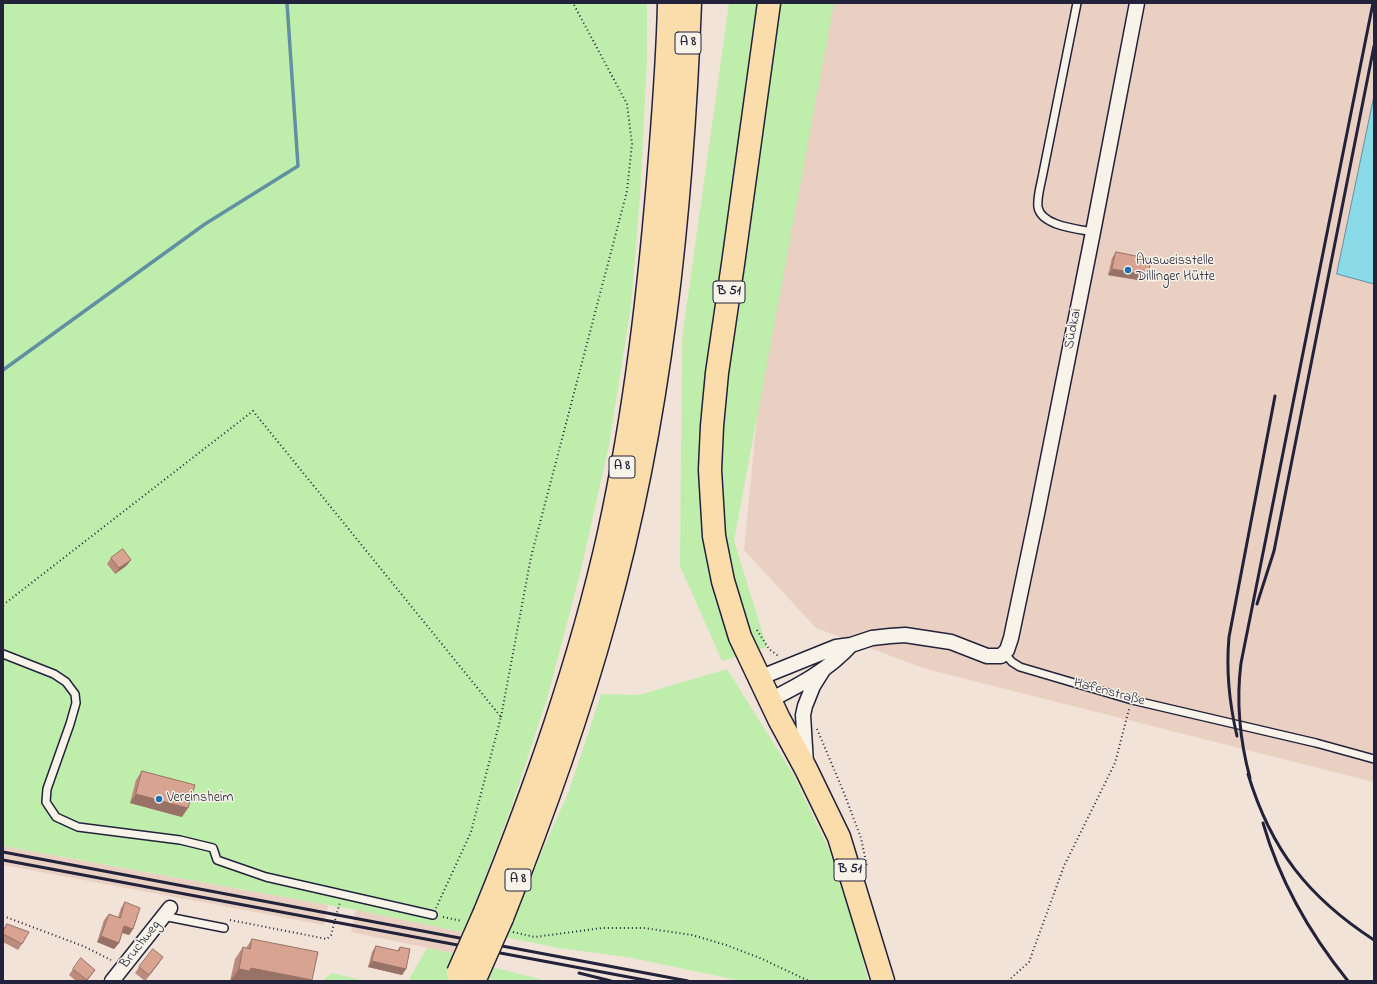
<!DOCTYPE html>
<meta charset="utf-8">
<style>
body{margin:0}
#map{position:relative;width:1377px;height:984px;overflow:hidden;background:#f1e3d7;font-family:"Indie Flower",sans-serif}
canvas{display:block}
.frame{position:absolute;inset:0;border:4px solid #22223b;pointer-events:none}
</style>
<div id="map">
<canvas width="1377" height="984"></canvas>
<div class="frame"></div>
</div>
<script>
const context = document.querySelector('canvas').getContext('2d');
context.lineJoin = 'round';
function paint(path, color) { context.fillStyle = color; context.fill(path, 'evenodd'); }
function trace(path, color, width, dash) { context.strokeStyle = color; context.lineWidth = width; context.lineCap = dash ? 'butt' : 'round'; context.setLineDash(dash || []); context.stroke(path); }
function label(font, color, halo, rows, align = 'center') {
  context.font = font + ' "Indie Flower",sans-serif'; context.lineWidth = 3; context.setLineDash([]); context.textBaseline = 'middle'; context.strokeStyle = halo; context.fillStyle = color; for (const [text, x, y, turn = 0] of rows) {
    context.save(); context.translate(x, y); context.rotate((+turn || 0) * Math.PI / 180); context.textAlign = isNaN(turn) ? turn : align; if (halo) context.strokeText(text, 0, 0); context.fillText(text, 0, 0); context.restore();
  }
}
const built = new Path2D(`
 M 826,3 L 1374,3 L 1374,782 L 926,669 L 816,628 L 744,550 L 771,273 Z
 M 3,846 L 112,866 L 328,905 L 324,925 L 3,865 Z
 M 356,910 L 462,932 L 457,954 L 351,932 Z`);
const green = new Path2D(`
 M 3,3 L 647,3 L 647,60 L 640,197 L 631,306 L 609,445 L 580,574 L 547,699 L 510,811 L 474,907 L 470,919 L 462,932 L 356,910 L 3,846 Z
 M 729,3 L 834,3 L 734,541 L 767,647 L 722,661 L 680,566 L 682,339 Z
 M 727,669 L 793,774 L 844,881 L 868,981 L 742,981 L 627,957 L 559,948 L 504,937 L 569,791 L 601,694 L 639,695 Z
 M 427,948 L 457,954 L 479,981 L 408,981 Z
 M 492,967 L 547,981 L 486,981 Z
 M 333,973 L 365,981 L 324,981 L 325,978 Z`);
const water = new Path2D(`
 M 1374,96 L 1374,284 L 1337,274 Z`);
const stream = new Path2D(`
 M 3,370 L 205,224 L 298,166 L 287,3`);
const path = new Path2D(`
 M 3,605 L 253,411 L 501,717 L 471,832 L 436,908
 M 757,630 L 769,649 L 777,655 L 778,657
 M 501,717 L 531,557 L 627,191 L 632,144 L 627,104 L 573,3
 M 817,729 L 844,793 L 861,838 L 867,867
 M 3,916 L 83,946 L 111,960
 M 443,917 L 462,921
 M 230,920 L 327,939 L 331,935 L 340,902
 M 513,932 L 535,937 L 602,928 L 644,928 L 692,935 L 726,945 L 760,958 L 809,981
 M 1008,981 L 1029,962 L 1064,866 L 1115,763 L 1129,709`);
const lane = new Path2D(`
 M 1077,3 L 1042,178 C 1040,187 1037,198 1038,207 C 1041,226 1078,229 1093,232
 M 3,654 L 54,674 L 66,682 L 75,694 L 76,703 L 70,724 L 47,789 L 46,802 L 56,817 L 78,827 L 180,840 L 213,848 L 217,860 L 266,877 L 433,915
 M 1005,654 L 1012,662 L 1020,667 L 1132,700 L 1316,743 L 1374,759
 M 163,916 L 224,928`);
const street = new Path2D(`
 M 759,678 L 836,647 L 851,645 L 872,638 L 890,636 L 905,635 L 951,642 L 987,656 L 1001,656 L 1007,650 L 1011,638 L 1037,514 L 1093,232 L 1137,3
 M 770,700 C 800,685 828,670 851,645
 M 806,764 L 803,715 L 805,706 L 813,686 L 823,670
 M 112,981 L 170,908`);
const primary = new Path2D(`
 M 769,3 L 733,264 L 717,373 L 712,426 L 710,470 L 714,536 L 723,581 L 740,637 L 779,719 L 806,769 L 839,837 L 883,981`);
const highway = new Path2D(`
 M 485,912 C 535,789 580,663 609,533 C 636,409 650,284 660,157 C 664,106 668,55 669,3
 M 502,918 C 541,820 577,721 605,619 C 661,420 682,209 690,3`);
const rail = new Path2D(`
 M 1257,604 L 1274,551 L 1374,46
 M 1237,736 C 1229,702 1226,670 1229,637 L 1275,396
 M 1248,774 C 1271,850 1308,897 1374,940
 M 1250,778 C 1240,741 1236,702 1241,663 L 1373,3
 M 1263,823 C 1280,882 1310,934 1348,981
 M 3,852 L 688,981
 M 3,860 L 650,981
 M 579,973 L 611,981`);
const highwayBridge = new Path2D(`
 M 458,973 L 485,912
 M 475,979 L 502,918`);
const wall = new Path2D(`
 M 1116,252 L 1144,281 L 1108,275 L 1112,258 Z
 M 111,558 L 131,560 L 126,566 L 115,574 L 107,564 Z
 M 142,771 L 182,817 L 130,803 L 136,780 Z
 M 125,902 L 133,929 L 129,935 L 122,933 L 119,943 L 114,949 L 97,942 L 104,920 L 109,914 L 118,917 L 121,908 Z
 M 7,924 L 22,944 L 18,950 L 3,942 L 3,930 Z
 M 252,939 L 312,980 L 312,981 L 248,981 L 244,980 L 244,981 L 230,981 L 235,959 L 243,947 L 246,948 Z
 M 376,946 L 397,951 L 400,947 L 406,969 L 402,975 L 368,967 L 372,952 Z
 M 159,963 L 145,981 L 135,973 L 139,967 Z
 M 73,969 L 95,970 L 87,981 L 76,981 L 69,975 Z`);
const shadedWall = new Path2D(`
 M 1112,269 L 1148,275 L 1144,281 L 1108,275 Z
 M 131,560 L 126,566 L 115,574 L 119,568 Z
 M 136,794 L 188,808 L 182,817 L 130,803 Z
 M 124,926 L 133,929 L 129,935 L 120,932 Z
 M 101,936 L 119,943 L 114,949 L 97,942 Z
 M 163,957 L 159,963 L 145,981 L 149,975 Z
 M 372,961 L 406,969 L 402,975 L 368,967 Z
 M 251,968 L 312,980 L 312,981 L 248,981 L 244,980 L 244,981 L 230,981 L 239,969 Z`);
const building = new Path2D(`
 M 1116,252 L 1151,259 L 1148,275 L 1112,269 Z
 M 123,549 L 131,560 L 119,568 L 111,558 Z
 M 142,771 L 195,785 L 188,808 L 136,794 Z
 M 125,902 L 140,908 L 133,929 L 124,926 L 119,943 L 101,936 L 109,914 L 120,918 Z
 M 7,924 L 29,932 L 22,944 L 3,934 L 3,932 Z
 M 252,939 L 318,952 L 312,980 L 251,968 L 250,971 L 239,969 L 243,947 L 250,949 Z
 M 376,946 L 399,951 L 400,947 L 410,949 L 406,969 L 372,961 Z
 M 153,949 L 163,957 L 149,975 L 139,967 Z
 M 81,958 L 95,970 L 87,980 L 73,969 Z`);
const markers = [
 [1128,270,4,"#1f6fb2"],
 [159,799,4,"#1f6fb2"]
];
const shields = [
 [688,43,26],
 [729,292,32],
 [622,467,26],
 [850,870,32],
 [518,880,26]
];
const shieldNames = [
 ["A 8",688,43],
 ["B 51",729,292],
 ["A 8",622,467],
 ["B 51",850,870],
 ["A 8",518,880]
];
const poiNames = [
 ["Ausweisstelle",1136,262],
 ["Dillinger Hütte",1136,278],
 ["Vereinsheim",167,799]
];
const streetNames = [
 ["Südkai",1074,329,-79],
 ["Hafenstraße",1109,693,15],
 ["Bruchweg",141,945,-52]
];
paint(built, '#ead0c2');
paint(green, '#bfeeac');
paint(water, '#8bdae8');
trace(water, '#6190a3', 1);
trace(stream, '#6190a3', 3.5);
trace(lane, '#22223b', 10);
trace(street, '#22223b', 17);
trace(primary, '#22223b', 25);
trace(highway, '#22223b', 25);
trace(path, '#22223b', 2, [1, 3]);
trace(lane, '#f7f3e8', 7);
trace(street, '#f7f3e8', 14);
trace(primary, '#fbddab', 22);
trace(highway, '#fbddab', 22);
trace(rail, '#22223b', 3);
trace(highwayBridge, '#22223b', 25, []);
trace(highwayBridge, '#fbddab', 22);
paint(wall, '#bb8c7d');
paint(shadedWall, '#987266');
paint(building, '#d9a391');
trace(building, '#987266', 1);
for (const [x, y, r, color] of markers) { const dot = new Path2D(); dot.arc(x, y, r, 0, 2 * Math.PI); context.fillStyle = color; context.fill(dot); trace(dot, '#f7f3e8', 1.5); }
for (const [x, y, w] of shields) { const box = new Path2D(); box.roundRect(x - w / 2, y - 11, w, 22, 3); context.fillStyle = '#f7f3e8'; context.fill(box); trace(box, '#22223b', 1); }
label('bold 13px', '#22223b', null, shieldNames);
label('14px', '#22223b', '#f7f3e8', poiNames, 'left');
label('14px', '#22223b', '#f7f3e8', streetNames);
</script>
